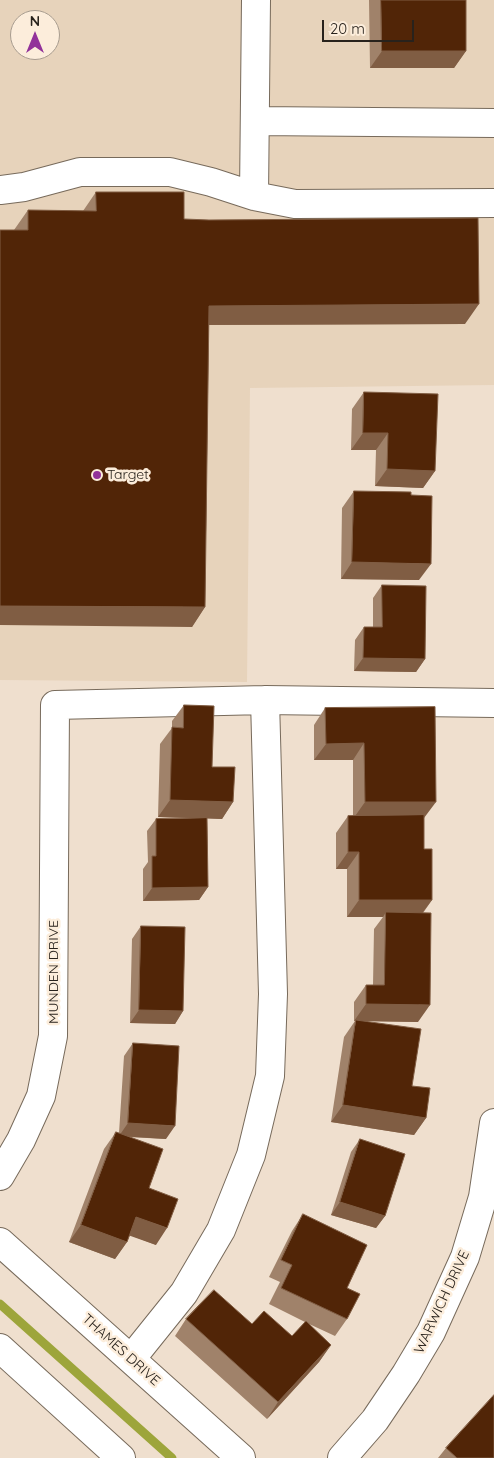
<!DOCTYPE html>
<style>
body{margin:0}
#map{position:relative;width:494px;height:1458px;overflow:hidden;background:#efdfce;font-family:Quicksand,sans-serif}
canvas{display:block}
.north{position:absolute;left:10px;top:10px;width:50px;height:50px;box-sizing:border-box;background:#fceddb;border:1px solid #a79c8f;border-radius:50%;rotate:0deg;font-size:14px;font-weight:700;line-height:20px;text-align:center;color:#28221c}
.north::after{content:'';display:block;margin:auto;width:18px;height:22px;background:#92329a;clip-path:polygon(50% 0,100% 100%,50% 72%,0 100%)}
.scale{position:absolute;left:322px;top:20px;width:92px;height:22px;box-sizing:border-box;border:2px solid #28221c;border-top:0;padding-left:6px;font-size:15px;line-height:18px;white-space:nowrap;color:#28221c;-webkit-text-stroke:4px #fceddb;paint-order:stroke}
</style>
<div id="map">
<canvas width="494" height="1458"></canvas>
<div class="north">N</div>
<div class="scale">20 m</div>
</div>
<script>
const context = document.querySelector('canvas').getContext('2d');
context.lineJoin = 'round';
function paint(path, color) { context.fillStyle = color; context.fill(path, 'evenodd'); }
function trace(path, color, width, dash) { context.strokeStyle = color; context.lineWidth = width; context.lineCap = dash ? 'butt' : 'round'; context.setLineDash(dash || []); context.stroke(path); }
function label(font, color, halo, rows, align = 'center') {
  context.font = font + ' Quicksand,sans-serif'; context.lineWidth = 5; context.setLineDash([]); context.textBaseline = 'middle'; context.strokeStyle = halo; context.fillStyle = color; for (const [text, x, y, turn = 0] of rows) {
    context.save(); context.translate(x, y); context.rotate((+turn || 0) * Math.PI / 180); context.textAlign = isNaN(turn) ? turn : align; if (halo) context.strokeText(text, 0, 0); context.fillText(text, 0, 0); context.restore();
  }
}
const built = new Path2D(`
 M 0,0 L 494,0 L 494,385 L 250,388 L 247,682 L 0,680 ZM 20,20 L 50,20 L 50,50 L 20,50 Z`);
const stream = new Path2D(`
 M 0,1304 L 172,1458`);
const minor = new Path2D(`
 M 255,121 L 494,123
 M 0,190 L 24,187 L 80,172 L 170,172 L 211,182 L 254,196 L 295,204 L 494,203
 M 254,196 L 256,0
 M 0,1176 L 21,1140 L 41,1096 L 53,1036 L 55,705 L 265,700 L 494,703
 M 0,1242 L 241,1458
 M 0,1348 L 121,1458
 M 131,1359 L 184,1293 L 221,1230 L 251,1155 L 270,1076 L 273,994 L 265,700
 M 342,1458 L 375,1420 L 406,1374 L 431,1332 L 465,1257 L 483,1197 L 494,1123`);
const wall = new Path2D(`
 M 369,0 L 466,0 L 466,51 L 454,68 L 370,68 Z
 M 96,192 L 184,219 L 465,324 L 209,325 L 205,607 L 192,627 L 14,230 L 28,210 L 83,211 Z
 M 364,392 L 435,471 L 423,488 L 375,486 L 376,450 L 351,450 L 352,409 Z
 M 354,491 L 419,580 L 341,579 L 342,508 Z
 M 382,585 L 425,659 L 416,672 L 354,671 L 355,640 L 364,627 L 373,627 L 373,598 Z
 M 184,705 L 212,767 L 233,802 L 222,819 L 207,818 L 208,887 L 199,900 L 143,901 L 143,869 L 148,862 L 147,831 L 156,819 L 198,818 L 158,817 L 160,744 L 172,728 L 172,721 Z
 M 435,707 L 424,818 L 424,849 L 432,900 L 423,913 L 418,1022 L 367,1021 L 412,1086 L 426,1118 L 414,1135 L 331,1122 L 344,1037 L 355,1021 L 354,1021 L 354,1002 L 366,985 L 373,985 L 374,929 L 383,917 L 347,917 L 347,869 L 336,869 L 336,833 L 348,816 L 353,816 L 353,760 L 314,760 L 314,725 L 325,708 Z
 M 141,926 L 183,1011 L 175,1024 L 130,1023 L 132,939 Z
 M 133,1043 L 166,1139 L 128,1137 L 149,1188 L 156,1245 L 130,1235 L 127,1242 L 115,1259 L 69,1242 L 104,1149 L 116,1132 L 119,1133 L 124,1056 Z
 M 360,1139 L 385,1216 L 376,1228 L 331,1215 L 351,1152 Z
 M 303,1214 L 347,1288 L 347,1319 L 335,1336 L 307,1323 L 331,1345 L 319,1362 L 267,1419 L 175,1336 L 186,1319 L 252,1324 L 292,1336 L 305,1322 L 269,1304 L 280,1282 L 269,1277 L 292,1231 Z
 M 446,1448 L 494,1458 L 438,1458 Z`);
const shadedWall = new Path2D(`
 M 382,51 L 466,51 L 454,68 L 370,68 Z
 M 479,304 L 465,324 L 196,325 L 209,306 Z
 M 363,433 L 388,433 L 376,450 L 351,450 Z
 M 387,469 L 435,471 L 423,488 L 375,486 Z
 M 352,562 L 431,564 L 419,580 L 341,579 Z
 M 0,606 L 205,607 L 192,627 L 0,625 Z
 M 363,658 L 425,659 L 416,672 L 354,671 Z
 M 364,743 L 353,760 L 314,760 L 326,744 Z
 M 170,800 L 233,802 L 222,819 L 158,817 Z
 M 365,802 L 436,802 L 424,818 L 353,819 Z
 M 348,852 L 359,852 L 347,869 L 336,869 Z
 M 208,887 L 199,900 L 143,901 L 152,888 Z
 M 359,900 L 432,900 L 420,916 L 386,912 L 383,917 L 347,917 Z
 M 366,1004 L 430,1005 L 418,1022 L 356,1021 L 356,1020 L 354,1021 Z
 M 139,1010 L 183,1011 L 175,1024 L 130,1023 Z
 M 343,1105 L 426,1118 L 414,1135 L 331,1122 Z
 M 128,1123 L 175,1126 L 166,1139 L 119,1136 Z
 M 340,1202 L 385,1216 L 376,1228 L 331,1215 Z
 M 136,1217 L 167,1228 L 156,1245 L 125,1234 Z
 M 81,1225 L 127,1242 L 115,1259 L 69,1242 Z
 M 331,1345 L 319,1362 L 267,1419 L 278,1402 Z`);
const building = new Path2D(`
 M 381,0 L 466,0 L 466,51 L 382,51 Z
 M 96,192 L 184,192 L 184,219 L 209,220 L 478,218 L 479,304 L 209,306 L 205,607 L 0,606 L 0,230 L 28,230 L 28,210 L 96,211 Z
 M 364,392 L 438,394 L 435,471 L 387,469 L 388,433 L 363,433 Z
 M 354,491 L 411,492 L 411,495 L 432,496 L 431,564 L 352,562 Z
 M 382,585 L 426,586 L 425,659 L 363,658 L 364,627 L 382,627 Z
 M 184,705 L 214,706 L 212,767 L 235,767 L 233,802 L 170,800 L 172,727 L 183,728 Z
 M 435,707 L 436,802 L 365,802 L 364,743 L 326,744 L 325,708 Z
 M 424,815 L 424,849 L 432,849 L 432,900 L 359,900 L 359,852 L 348,852 L 348,816 Z
 M 207,818 L 208,887 L 152,888 L 152,856 L 156,856 L 156,819 Z
 M 386,912 L 431,913 L 430,1005 L 366,1004 L 366,985 L 384,985 Z
 M 141,926 L 185,927 L 183,1011 L 139,1010 Z
 M 356,1020 L 421,1029 L 412,1086 L 430,1088 L 426,1118 L 343,1105 Z
 M 133,1043 L 179,1046 L 175,1126 L 128,1123 Z
 M 116,1132 L 163,1149 L 149,1188 L 178,1199 L 167,1228 L 136,1217 L 127,1242 L 81,1225 Z
 M 360,1139 L 405,1154 L 385,1216 L 340,1202 Z
 M 303,1214 L 367,1245 L 347,1288 L 360,1294 L 347,1319 L 281,1288 L 292,1265 L 281,1260 Z
 M 214,1290 L 252,1324 L 264,1311 L 292,1336 L 306,1321 L 331,1345 L 278,1402 L 186,1319 Z
 M 494,1395 L 494,1458 L 457,1458 L 446,1448 Z`);
const markers = [
 [97,475,5,"#92329a"]
];
const poiNames = [
 ["Target",107,475]
];
const streetNames = [
 ["MUNDEN DRIVE",54,972,-90],
 ["WARWICH DRIVE",442,1302,-65],
 ["THAMES DRIVE",121,1350,42]
];
paint(built, '#e7d3bb');
trace(stream, '#9da53b', 9);
trace(minor, '#776a5b', 30);
trace(minor, '#fff', 28);
paint(wall, '#a0826a');
paint(shadedWall, '#805d43');
paint(building, '#512507');
trace(building, '#805d43', 1);
for (const [x, y, r, color] of markers) { const dot = new Path2D(); dot.arc(x, y, r, 0, 2 * Math.PI); context.fillStyle = color; context.fill(dot); trace(dot, '#fceddb', 2); }
label('14px', '#28221c', '#fceddb', poiNames, 'left');
label('14px', '#28221c', '#fceddb', streetNames);
</script>
